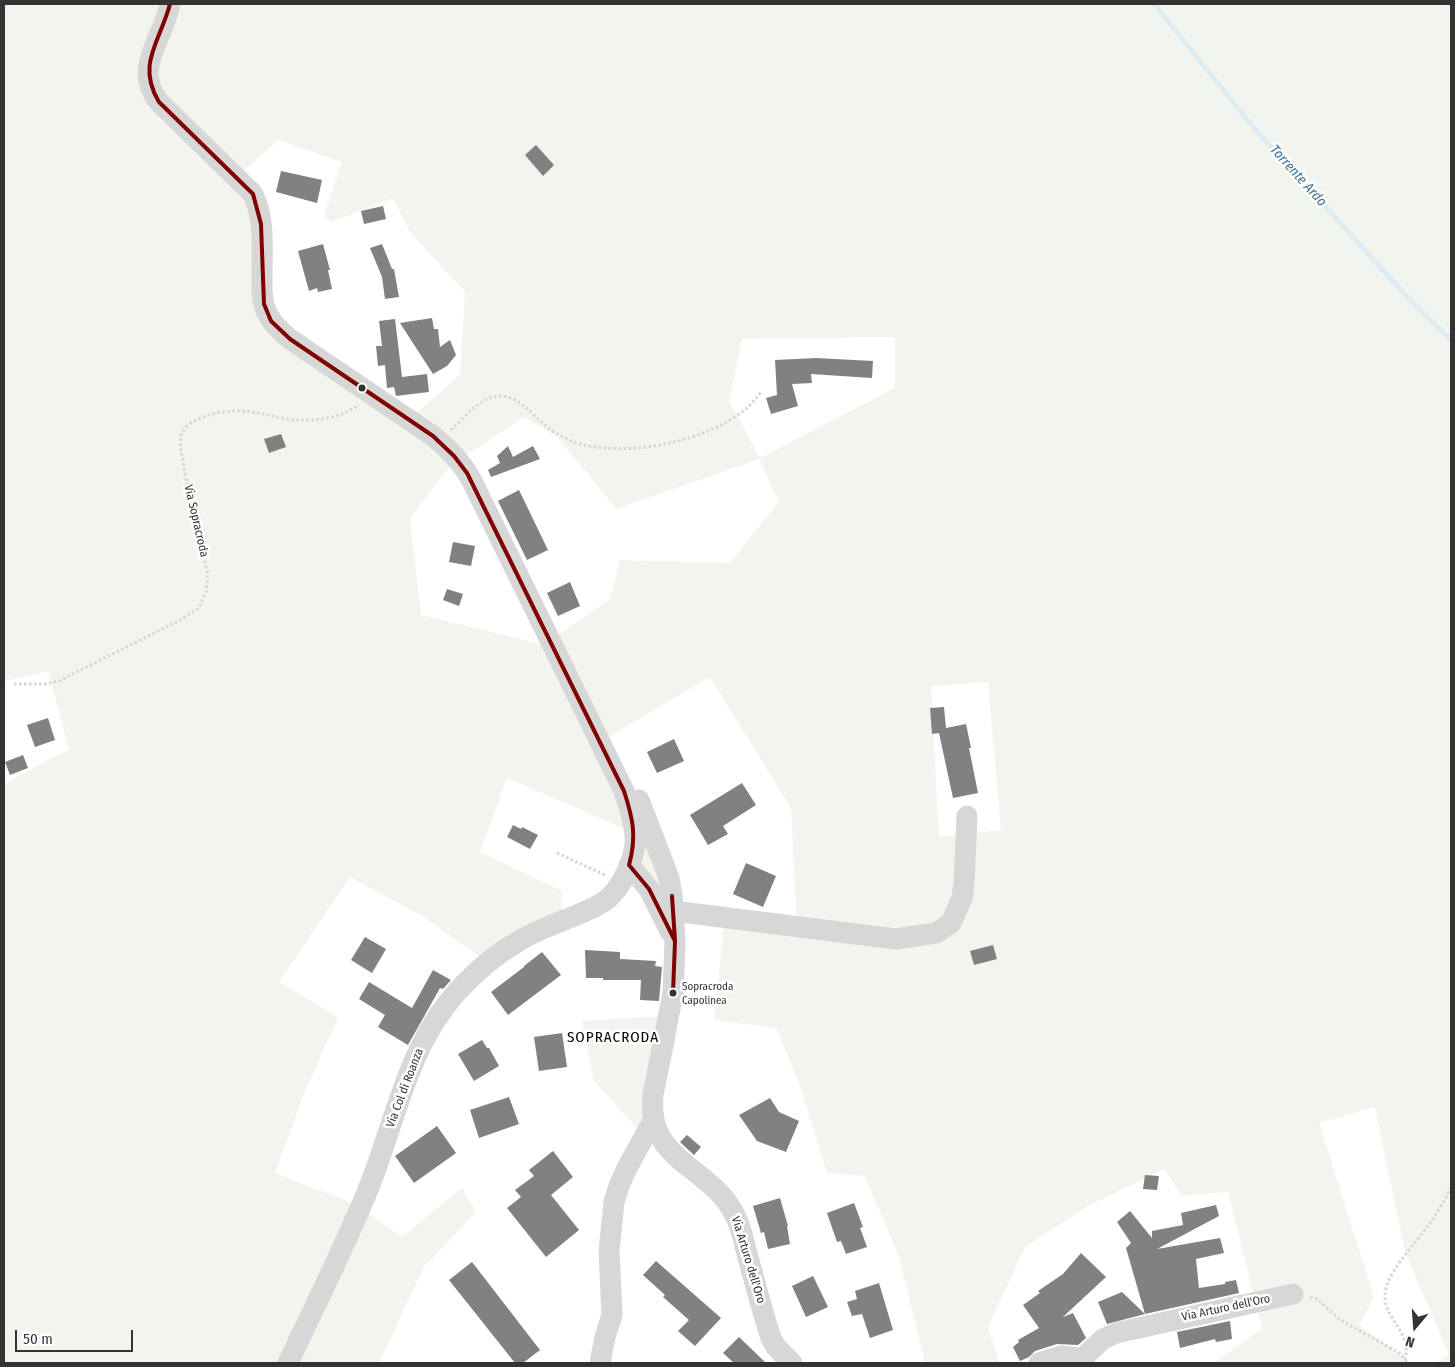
<!DOCTYPE html>
<style>
body{margin:0}
#map{position:relative;width:1455px;height:1367px;overflow:hidden;background:#fff;font-family:"Fira Sans Condensed",sans-serif}
canvas{display:block}
.frame{position:absolute;inset:0;border:5px solid #333;pointer-events:none}
.north{position:absolute;left:1390px;top:1302px;width:50px;height:50px;-webkit-text-stroke:4px #fff;paint-order:stroke;rotate:198deg;font-size:14px;font-weight:700;line-height:20px;text-align:center;color:#333}
.north::after{content:'';display:block;margin:auto;width:18px;height:22px;background:#333;clip-path:polygon(50% 0,100% 100%,50% 72%,0 100%)}
.scale{position:absolute;left:15px;top:1330px;width:118px;height:22px;box-sizing:border-box;border:2px solid #333;border-top:0;padding-left:6px;font-size:15px;line-height:18px;white-space:nowrap;color:#333;-webkit-text-stroke:4px #fff;paint-order:stroke}
</style>
<div id="map">
<canvas width="1455" height="1367"></canvas>
<div class="frame"></div>
<div class="north">N</div>
<div class="scale">50 m</div>
</div>
<script>
const context = document.querySelector('canvas').getContext('2d');
context.lineJoin = 'round';
function paint(path, color) { context.fillStyle = color; context.fill(path, 'evenodd'); }
function trace(path, color, width, dash) { context.strokeStyle = color; context.lineWidth = width; context.lineCap = dash ? 'butt' : 'round'; context.setLineDash(dash || []); context.stroke(path); }
function label(font, color, halo, rows, align = 'center') {
  context.font = font + ' "Fira Sans Condensed",sans-serif'; context.lineWidth = 5; context.setLineDash([]); context.textBaseline = 'middle'; context.strokeStyle = halo; context.fillStyle = color; for (const [text, x, y, turn = 0] of rows) {
    context.save(); context.translate(x, y); context.rotate((+turn || 0) * Math.PI / 180); context.textAlign = isNaN(turn) ? turn : align; if (halo) context.strokeText(text, 0, 0); context.fillText(text, 0, 0); context.restore();
  }
}
const green = new Path2D(`
 M 4,4 L 1451,4 L 1451,1363 L 1436,1363 L 1449,1354 L 1405,1252 L 1375,1107 L 1319,1123 L 1374,1297 L 1359,1325 L 1411,1363 L 1213,1363 L 1262,1329 L 1228,1192 L 1182,1196 L 1164,1169 L 1090,1205 L 1025,1247 L 988,1327 L 999,1363 L 925,1363 L 900,1260 L 865,1176 L 827,1173 L 800,1086 L 776,1028 L 714,1020 L 724,925 L 797,932 L 791,808 L 710,677 L 605,739 L 688,921 L 627,856 L 630,831 L 507,778 L 480,852 L 562,891 L 561,915 L 484,960 L 424,917 L 350,877 L 279,982 L 338,1017 L 303,1096 L 275,1173 L 355,1204 L 402,1237 L 462,1188 L 476,1212 L 424,1267 L 379,1363 L 4,1363 L 4,784 L 69,749 L 48,671 L 4,681 ZM 278,140 L 342,162 L 324,216 L 332,222 L 393,198 L 410,232 L 465,292 L 460,375 L 415,414 L 297,337 L 269,299 L 241,174 ZM 895,337 L 895,388 L 760,458 L 729,401 L 742,339 ZM 524,417 L 558,438 L 616,509 L 759,459 L 779,502 L 730,563 L 620,560 L 610,599 L 544,645 L 421,615 L 410,518 L 451,465 ZM 988,682 L 1001,830 L 939,837 L 931,686 Z
 M 678,1015 L 676,1041 L 650,1142 L 594,1081 L 582,1021 Z`);
const stream = new Path2D(`
 M 1154,4 L 1254,128 L 1410,300 L 1451,340`);
const building = new Path2D(`
 M 536,145 L 554,165 L 543,176 L 525,155 Z
 M 281,171 L 322,180 L 317,203 L 276,192 Z
 M 383,206 L 386,219 L 364,224 L 361,211 Z
 M 323,244 L 330,270 L 328,270 L 332,289 L 318,292 L 317,288 L 309,291 L 298,251 Z
 M 382,244 L 392,269 L 394,269 L 399,297 L 385,299 L 382,277 L 370,248 Z
 M 432,318 L 434,329 L 438,329 L 440,347 L 450,340 L 456,355 L 447,366 L 433,374 L 400,323 Z
 M 395,319 L 402,377 L 427,374 L 429,392 L 396,396 L 394,387 L 387,388 L 385,365 L 378,366 L 376,346 L 382,346 L 379,321 Z
 M 816,358 L 873,361 L 872,378 L 811,374 L 812,383 L 792,384 L 798,406 L 771,414 L 766,398 L 777,395 L 775,360 Z
 M 281,434 L 286,447 L 269,453 L 264,439 Z
 M 508,446 L 513,457 L 533,446 L 540,459 L 491,477 L 488,470 L 500,463 L 497,456 Z
 M 519,490 L 548,550 L 527,560 L 498,501 Z
 M 453,542 L 475,546 L 471,566 L 449,562 Z
 M 570,582 L 580,606 L 558,616 L 547,593 Z
 M 447,589 L 463,594 L 459,606 L 443,600 Z
 M 944,707 L 946,728 L 966,724 L 971,748 L 969,748 L 978,793 L 953,798 L 939,733 L 932,734 L 930,708 Z
 M 48,718 L 55,740 L 35,747 L 27,725 Z
 M 674,739 L 684,761 L 657,773 L 647,752 Z
 M 23,755 L 28,768 L 10,775 L 5,762 Z
 M 742,783 L 756,805 L 723,826 L 728,834 L 708,845 L 690,815 Z
 M 513,825 L 521,829 L 522,827 L 538,835 L 530,849 L 507,837 Z
 M 746,863 L 776,876 L 763,907 L 733,894 Z
 M 365,937 L 386,949 L 372,973 L 351,960 Z
 M 993,945 L 997,959 L 974,965 L 970,951 Z
 M 585,950 L 620,952 L 620,959 L 656,961 L 655,966 L 662,967 L 659,1001 L 640,1000 L 641,980 L 603,980 L 603,978 L 586,978 Z
 M 542,952 L 561,975 L 508,1015 L 491,992 L 524,967 L 524,966 Z
 M 433,970 L 451,980 L 443,989 L 440,988 L 408,1045 L 378,1027 L 385,1015 L 359,999 L 369,982 L 412,1008 Z
 M 562,1033 L 567,1067 L 539,1071 L 534,1037 Z
 M 482,1040 L 487,1048 L 489,1048 L 499,1066 L 474,1081 L 458,1054 Z
 M 509,1097 L 519,1124 L 479,1138 L 470,1110 Z
 M 770,1098 L 779,1112 L 799,1121 L 786,1152 L 757,1141 L 739,1115 Z
 M 437,1126 L 456,1153 L 414,1183 L 395,1156 Z
 M 687,1135 L 701,1147 L 694,1155 L 680,1142 Z
 M 553,1151 L 573,1177 L 551,1195 L 579,1230 L 546,1257 L 507,1208 L 521,1197 L 515,1190 L 534,1176 L 529,1170 Z
 M 1145,1175 L 1159,1176 L 1157,1190 L 1143,1189 Z
 M 780,1198 L 788,1226 L 787,1226 L 790,1244 L 768,1249 L 764,1232 L 761,1233 L 753,1206 Z
 M 854,1203 L 863,1227 L 860,1228 L 867,1247 L 846,1254 L 841,1241 L 837,1242 L 827,1213 Z
 M 1216,1205 L 1219,1216 L 1157,1249 L 1220,1238 L 1224,1253 L 1196,1259 L 1199,1288 L 1225,1284 L 1225,1282 L 1236,1280 L 1239,1293 L 1145,1314 L 1126,1248 L 1131,1243 L 1117,1222 L 1130,1211 L 1152,1238 L 1152,1231 L 1183,1225 L 1181,1213 Z
 M 1081,1253 L 1106,1277 L 1063,1317 L 1073,1313 L 1086,1338 L 1078,1345 L 1057,1344 L 1035,1351 L 1029,1357 L 1020,1361 L 1013,1347 L 1019,1342 L 1018,1340 L 1039,1328 L 1023,1305 L 1040,1293 L 1038,1291 L 1063,1274 Z
 M 656,1261 L 721,1318 L 695,1346 L 678,1331 L 689,1320 L 663,1297 L 665,1295 L 643,1275 Z
 M 472,1262 L 540,1350 L 523,1363 L 515,1363 L 449,1280 Z
 M 813,1276 L 828,1307 L 806,1317 L 792,1286 Z
 M 879,1283 L 893,1330 L 870,1338 L 862,1314 L 852,1316 L 847,1302 L 857,1299 L 855,1291 Z
 M 1122,1292 L 1145,1314 L 1107,1324 L 1098,1302 Z
 M 1230,1321 L 1232,1339 L 1216,1342 L 1215,1339 L 1180,1348 L 1177,1332 Z
 M 739,1337 L 766,1363 L 734,1363 L 723,1353 Z`);
const path = new Path2D(`
 M 451,430 C 464,418 481,396 500,396 C 523,396 537,423 556,433 C 564,438 574,443 584,445 C 634,456 708,441 747,408 C 752,403 757,397 762,391
 M 14,684 L 45,684 L 59,681 L 180,620 L 199,608 L 206,592 L 208,574 L 193,519 L 181,450 C 180,442 180,432 187,426 C 204,412 233,409 253,412 C 267,414 281,419 295,420 C 315,421 341,418 357,406
 M 557,853 L 605,875
 M 1310,1297 L 1317,1299 L 1339,1319 L 1401,1354 L 1408,1363
 M 1405,1360 C 1413,1334 1384,1318 1385,1296 C 1385,1274 1415,1244 1427,1227 C 1436,1215 1444,1201 1451,1188`);
const minor = new Path2D(`
 M 170,4 C 163,40 132,68 159,102 L 253,194 C 265,220 262,247 262,275 C 262,288 261,301 267,313 C 272,324 281,332 290,339 L 433,436 C 449,449 461,461 471,479 L 624,791 C 628,805 634,820 635,835 C 637,857 621,891 602,903 C 576,918 545,925 519,941 C 496,954 474,973 456,993 C 406,1049 395,1125 367,1192 C 343,1250 315,1306 288,1363
 M 639,800 L 669,878 L 672,895 L 675,941 L 673,993 L 653,1095 C 646,1158 704,1165 731,1208 C 740,1222 743,1238 747,1254 C 755,1282 762,1311 771,1338 L 776,1347 L 792,1363
 M 629,865 L 649,889 L 671,933
 M 673,911 L 895,939 L 936,933 L 951,923 L 962,898 L 964,883 L 967,816
 M 600,1363 L 605,1337 L 612,1315 L 609,1251 L 614,1202 L 619,1186 L 627,1168 L 654,1119
 M 1039,1363 L 1061,1356 L 1079,1358 L 1084,1357 L 1103,1339 L 1116,1333 L 1293,1294`);
const bus1 = new Path2D(`
 M 170,4 C 160,42 136,64 159,102 L 253,194 L 261,224 L 264,304 L 271,321 L 290,339 L 433,436 L 454,456 L 467,473 L 624,791 C 633,819 637,836 629,865 L 649,889 L 675,941
 M 672,896 L 675,941 L 673,993`);
const markers = [
 [362,388,4.5,"#333"],
 [673,993,4.5,"#333"]
];
const busNames = [
 ["Sopracroda",682,987],
 ["Capolinea",682,1001]
];
const streetNames = [
 ["Via Sopracroda",196,521,77],
 ["Via Col di Roanza",405,1088,-69],
 ["Via Arturo dell'Oro",748,1260,73],
 ["Via Arturo dell'Oro",1226,1308,-12]
];
const waterNames = [
 ["Torrente Ardo",1298,176,48]
];
const quarterNames = [
 ["SOPRACRODA",613,1038]
];
paint(green, '#f1f5ed');
trace(stream, '#ddebf3', 5);
paint(building, '#818181');
trace(path, '#d6d6d6', 3, [2.5, 2.5]);
trace(minor, '#d7d7d7', 21);
trace(bus1, '#800000', 4);
for (const [x, y, r, color] of markers) { const dot = new Path2D(); dot.arc(x, y, r, 0, 2 * Math.PI); context.fillStyle = color; context.fill(dot); trace(dot, '#fff', 2); }
label('11px', '#333', '#fff', busNames, 'left');
label('12px', '#333', '#fff', streetNames);
label('italic 14px', '#3f7597', '#fff', waterNames);
context.letterSpacing = '1px';
label('15px', '#000', '#fff', quarterNames);
context.letterSpacing = '0px';
</script>
